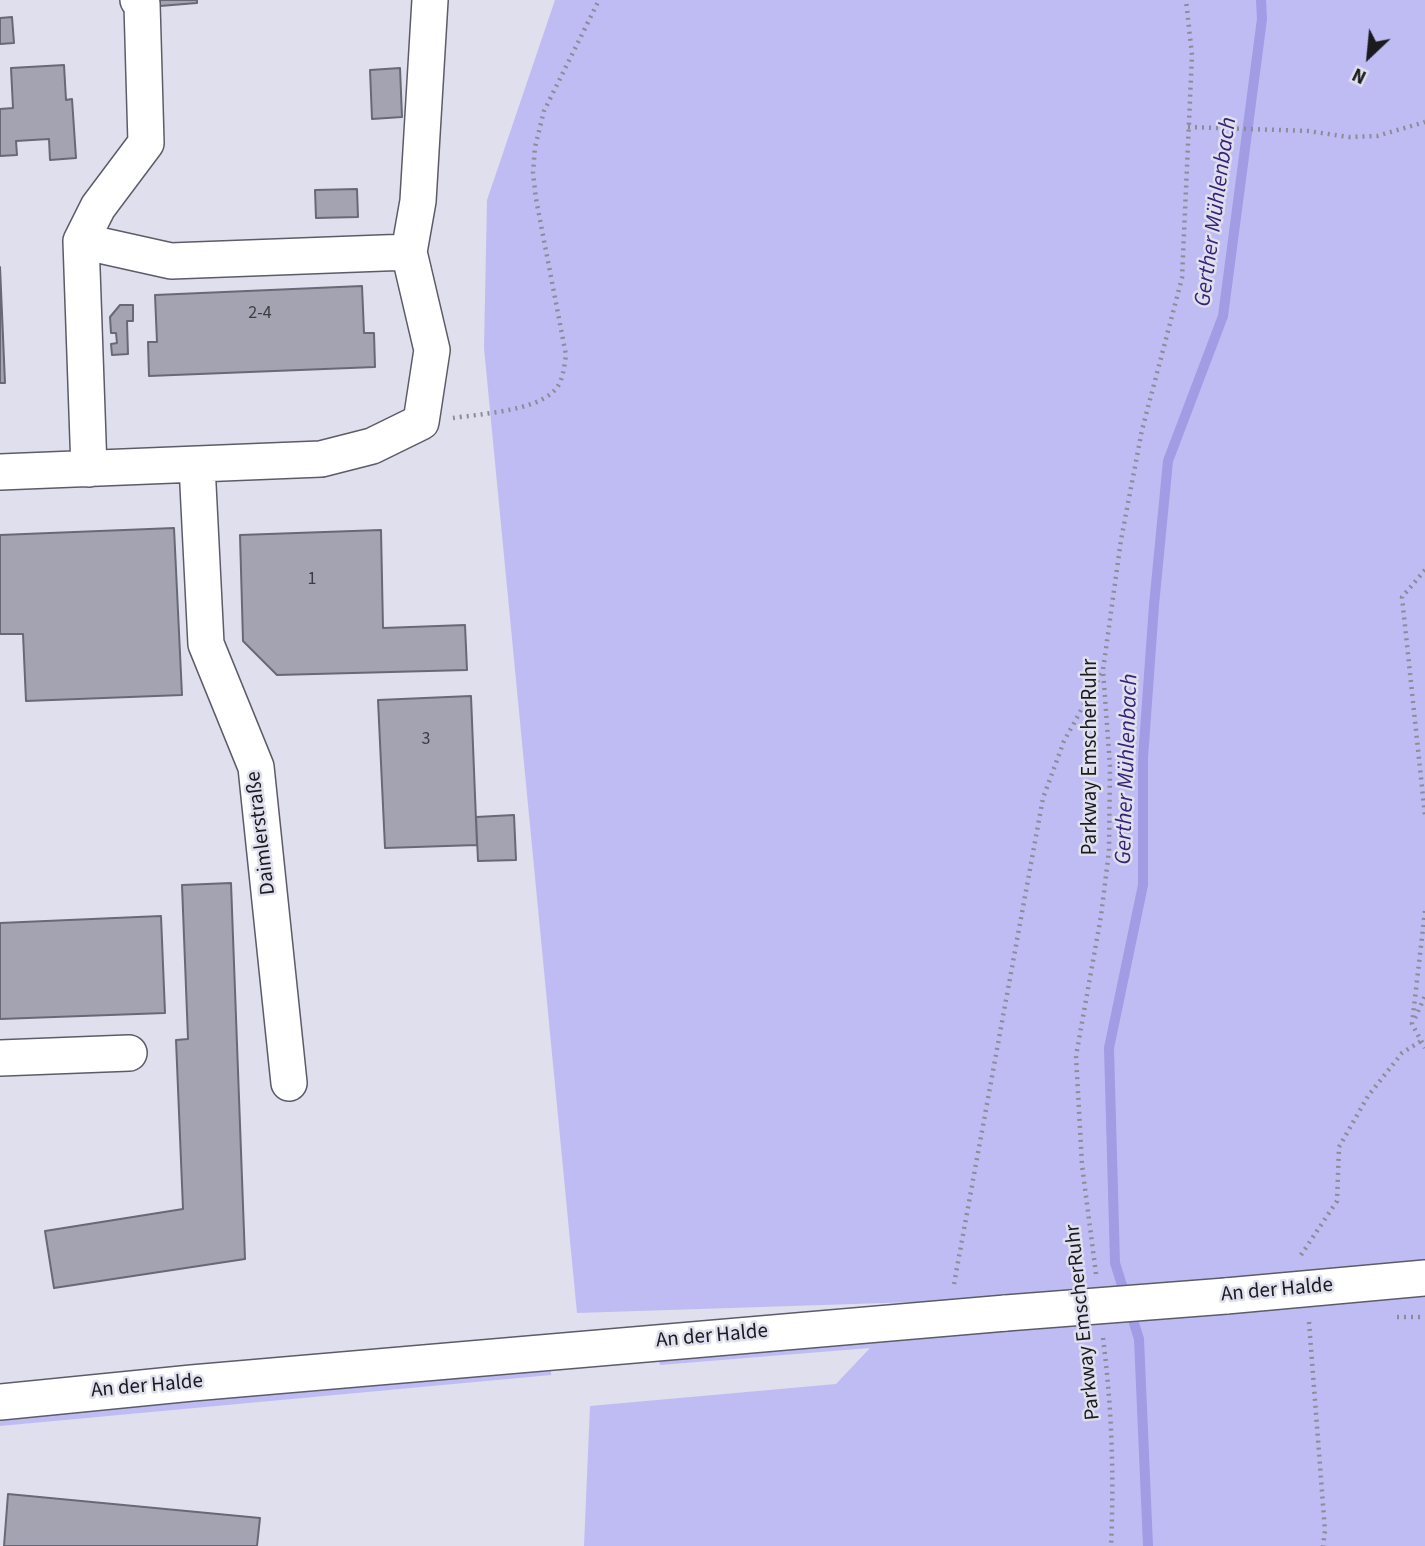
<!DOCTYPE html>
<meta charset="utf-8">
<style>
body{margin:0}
#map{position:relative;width:1425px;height:1546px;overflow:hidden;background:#dfdfee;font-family:"Source Sans 3",sans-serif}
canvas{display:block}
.north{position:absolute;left:1334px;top:21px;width:70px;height:70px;-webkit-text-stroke:5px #dfdfee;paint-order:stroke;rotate:206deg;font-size:19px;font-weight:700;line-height:28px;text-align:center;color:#1a1a1f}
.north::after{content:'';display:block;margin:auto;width:24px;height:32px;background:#1a1a1f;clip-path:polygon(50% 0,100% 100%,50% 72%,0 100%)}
</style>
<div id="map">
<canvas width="1425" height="1546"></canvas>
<div class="north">N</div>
</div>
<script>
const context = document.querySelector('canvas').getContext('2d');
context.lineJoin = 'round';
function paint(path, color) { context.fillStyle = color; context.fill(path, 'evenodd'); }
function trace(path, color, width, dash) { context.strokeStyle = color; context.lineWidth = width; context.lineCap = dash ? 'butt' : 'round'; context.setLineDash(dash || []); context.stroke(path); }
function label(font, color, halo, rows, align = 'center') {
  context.font = font + ' "Source Sans 3",sans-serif'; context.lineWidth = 5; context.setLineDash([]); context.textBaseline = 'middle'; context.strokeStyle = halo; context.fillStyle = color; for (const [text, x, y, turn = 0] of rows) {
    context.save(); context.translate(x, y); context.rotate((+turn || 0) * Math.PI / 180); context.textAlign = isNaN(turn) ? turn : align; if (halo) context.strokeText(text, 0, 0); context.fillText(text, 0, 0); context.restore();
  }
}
const green = new Path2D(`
 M 555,0 L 1425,0 L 1425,1546 L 584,1546 L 590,1406 L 836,1384 L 870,1348 L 660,1365 L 659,1361 L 670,1357 L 879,1340 L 915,1302 L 577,1313 L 484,348 L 487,200 Z
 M 551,1369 L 551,1375 L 0,1426 L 0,1419 L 55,1413 Z`);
const stream = new Path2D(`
 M 1148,1546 L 1139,1339 L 1115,1263 L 1109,1048 L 1143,885 L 1143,758 L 1154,605 L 1168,461 L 1223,316 L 1262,19 L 1261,0`);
const building = new Path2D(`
 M 160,0 L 197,0 L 197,3 L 160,6 Z
 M 12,17 L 14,43 L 0,44 L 0,18 Z
 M 64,65 L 66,100 L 72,99 L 76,158 L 50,160 L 49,139 L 16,141 L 17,155 L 0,156 L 0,109 L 13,108 L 11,68 Z
 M 400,68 L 402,117 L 372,119 L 370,70 Z
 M 357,189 L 358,217 L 316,218 L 315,190 Z
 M 0,267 L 5,383 L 0,383 Z
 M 362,286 L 364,333 L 374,333 L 375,367 L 149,376 L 148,342 L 157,342 L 155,295 Z
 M 120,305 L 133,305 L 133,321 L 127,321 L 128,354 L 112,355 L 111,344 L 117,343 L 116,333 L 111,333 L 110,317 Z
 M 174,528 L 182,695 L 26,701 L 23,634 L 0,634 L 0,535 Z
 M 381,530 L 383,628 L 465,625 L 467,670 L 277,675 L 243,641 L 240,535 Z
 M 471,696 L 477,845 L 385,848 L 378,700 Z
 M 514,815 L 516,860 L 478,861 L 476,817 Z
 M 231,883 L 245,1259 L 54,1288 L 45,1231 L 183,1209 L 176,1040 L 188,1039 L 182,885 Z
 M 161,916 L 165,1013 L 0,1019 L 0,923 Z
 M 8,1494 L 260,1518 L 257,1546 L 4,1546 Z`);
const path = new Path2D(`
 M 1188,127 L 1308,131 L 1349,137 L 1377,136 L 1425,122
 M 453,418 C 480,414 534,411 554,391 C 563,382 564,368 566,355 L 536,199 L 533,173 L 535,147 L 544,111 L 599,0
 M 1425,570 L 1402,597 L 1425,816
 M 1425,911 L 1412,1024 L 1425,1048
 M 1415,1018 L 1425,996
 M 1301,1255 L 1337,1201 L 1339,1147 L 1368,1096 L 1402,1053 L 1421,1041
 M 1096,1274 L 1082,1165 L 1076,1056 L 1101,916 L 1109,851 L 1110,766 L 1103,670 L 1121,540 L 1142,430 L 1182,278 L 1192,55 L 1186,0
 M 954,1284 L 1043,798 L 1064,741 L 1103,671
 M 1397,1317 L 1425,1317
 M 1309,1322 L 1325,1531 L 1323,1546
 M 1103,1338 C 1112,1408 1114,1476 1111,1546`);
const minor = new Path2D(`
 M 81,241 L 171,261 L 409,252
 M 197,465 L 206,644 L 256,767 L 289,1083
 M 89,469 L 81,241 L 98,207 L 146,143 L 142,4 L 138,0
 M 0,472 L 321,459 L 372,446 L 421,422 L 432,350 L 409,252 L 418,201 L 430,0
 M 0,1058 L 129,1053
 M 1226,1296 L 1425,1278
 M 0,1402 L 192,1383 L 1006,1313`);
const minorBridge = new Path2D(`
 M 1006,1313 L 1226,1296`);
const numberNames = [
 ["2-4",260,314],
 ["1",312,580],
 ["3",426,740]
];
const streetNames = [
 ["Parkway EmscherRuhr",1091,757,-90],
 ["Daimlerstraße",262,833,-97],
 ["An der Halde",1277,1291,-5],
 ["Parkway EmscherRuhr",1084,1322,-96],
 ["An der Halde",712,1337,-5],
 ["An der Halde",147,1387,-5]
];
const waterNames = [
 ["Gerther Mühlenbach",1217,212,-82],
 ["Gerther Mühlenbach",1128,769,-88]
];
paint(green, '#bfbcf4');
trace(stream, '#a19ce4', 10);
paint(building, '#a3a3b1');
trace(building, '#696976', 2);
trace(minor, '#5c5c68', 38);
trace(path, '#8c8c96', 4.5, [2, 5]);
trace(minor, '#fff', 35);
trace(minorBridge, '#5c5c68', 38, []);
trace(minorBridge, '#fff', 35);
label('18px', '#3c3c44', null, numberNames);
label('21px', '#1a1a1f', '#dfdfee', streetNames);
label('italic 23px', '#372477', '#dfdfee', waterNames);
</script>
